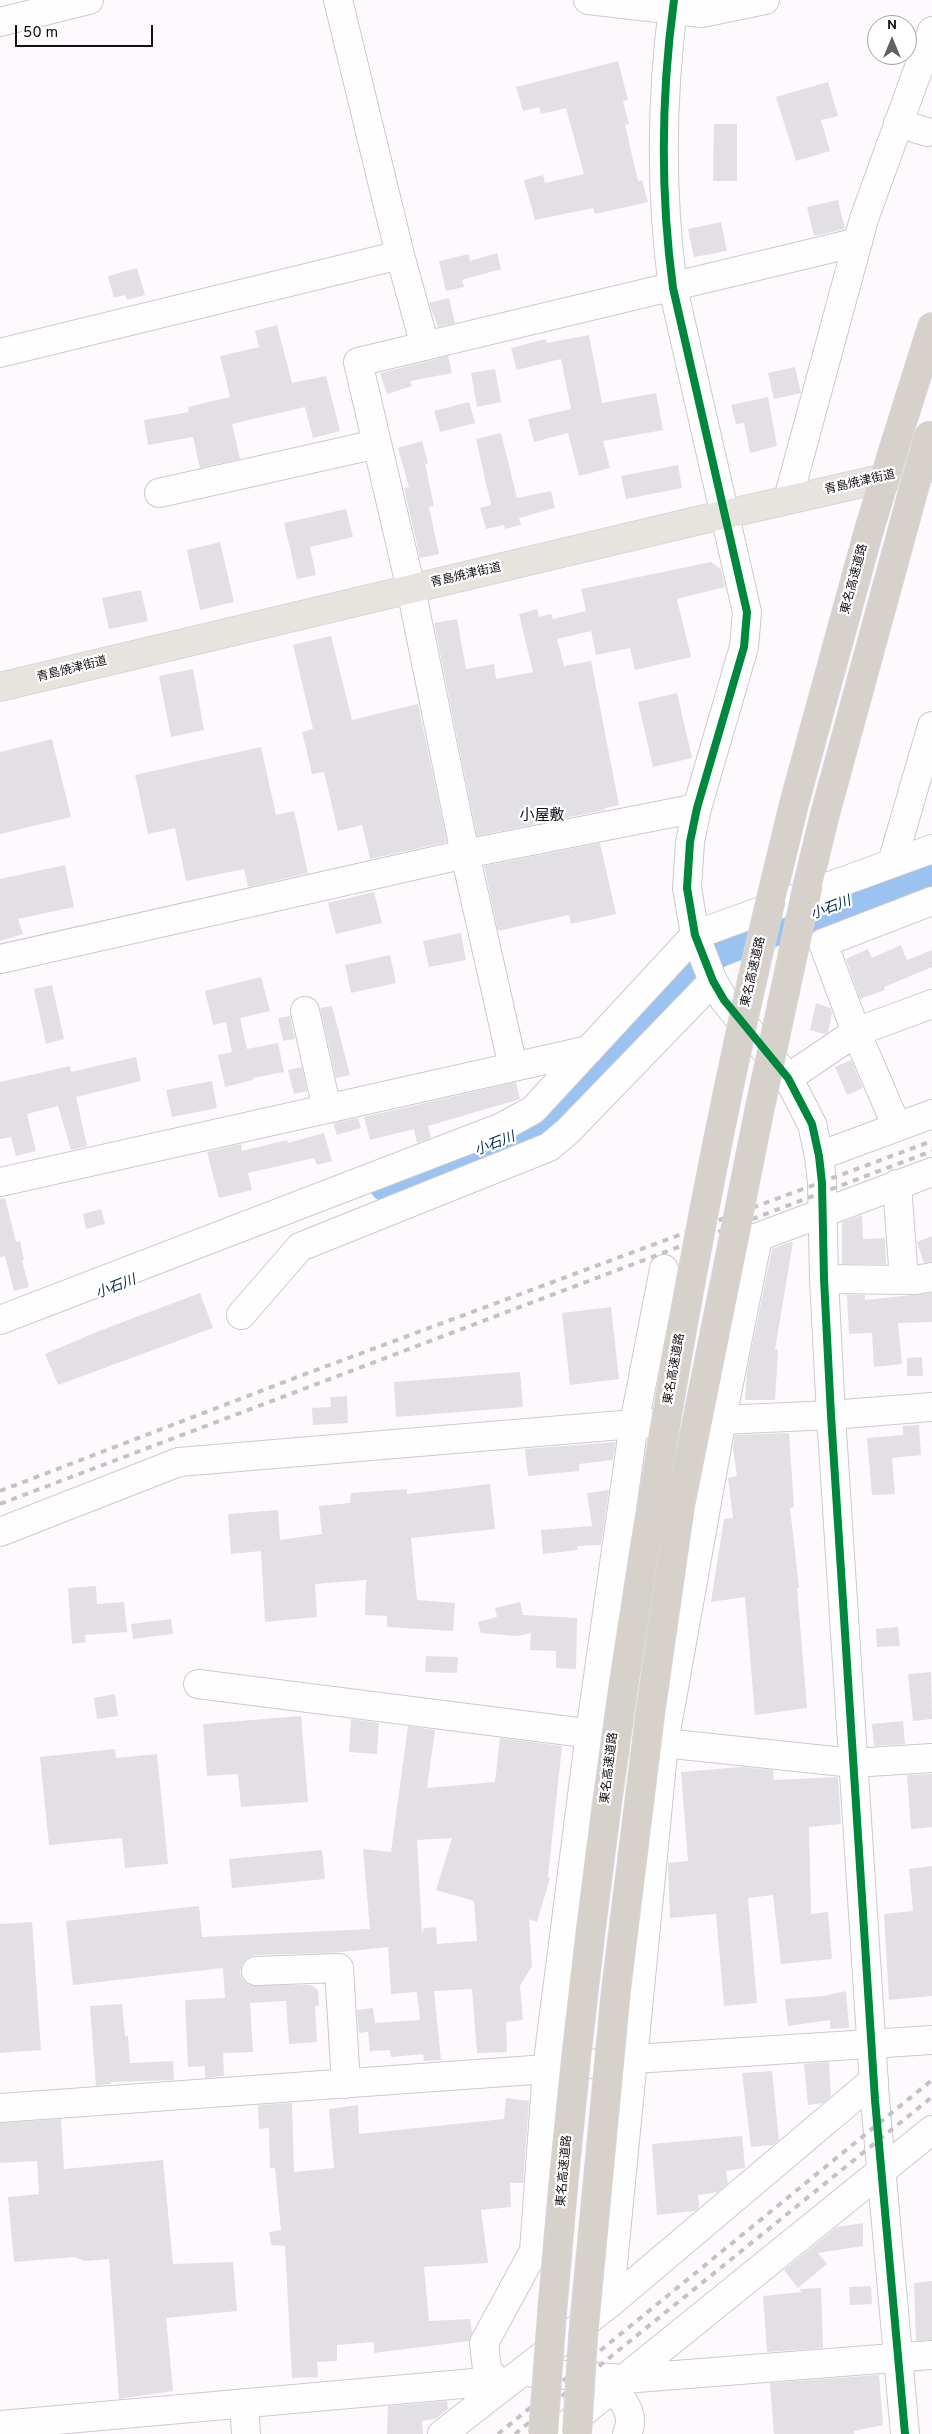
<!DOCTYPE html>
<meta charset="utf-8">
<style>
body{margin:0}
#map{position:relative;width:932px;height:2434px;overflow:hidden;background:#fdf9fd;font-family:Overpass,sans-serif}
canvas{display:block}
.north{position:absolute;left:867px;top:15px;width:50px;height:50px;box-sizing:border-box;background:#fff;border:1px solid #a09fa0;border-radius:50%;rotate:0deg;font-size:14px;font-weight:700;line-height:20px;text-align:center;color:#120e12}
.north::after{content:'';display:block;margin:auto;width:18px;height:22px;background:#646064;clip-path:polygon(50% 0,100% 100%,50% 72%,0 100%)}
.scale{position:absolute;left:15px;top:25px;width:138px;height:22px;box-sizing:border-box;border:2px solid #120e12;border-top:0;padding-left:6px;font-size:15px;line-height:18px;white-space:nowrap;color:#120e12;-webkit-text-stroke:4px #fff;paint-order:stroke}
</style>
<div id="map">
<canvas width="932" height="2434"></canvas>
<div class="north">N</div>
<div class="scale">50 m</div>
</div>
<script>
const context = document.querySelector('canvas').getContext('2d');
context.lineJoin = 'round';
function trace(path, color, width, dash) { context.strokeStyle = color; context.lineWidth = width; context.lineCap = dash ? 'butt' : 'round'; context.setLineDash(dash || []); context.stroke(path); }
function paint(path, color) { context.fillStyle = color; context.fill(path, 'evenodd'); }
function label(font, color, halo, rows, align = 'center') {
  context.font = font + ' Overpass,"Noto Sans JP",sans-serif'; context.lineWidth = 4.5; context.setLineDash([]); context.textBaseline = 'middle'; context.strokeStyle = halo; context.fillStyle = color; for (const [text, x, y, turn = 0] of rows) {
    context.save(); context.translate(x, y); context.rotate((+turn || 0) * Math.PI / 180); context.textAlign = isNaN(turn) ? turn : align; if (halo) context.strokeText(text, 0, 0); context.fillText(text, 0, 0); context.restore();
  }
}
const river = new Path2D(`
 M 386,1186 L 519,1136 L 547,1117 L 678,976 L 695,962 L 715,953 L 932,870`);
const building = new Path2D(`
 M 618,61 L 628,100 L 623,101 L 629,124 L 625,125 L 638,181 L 642,180 L 648,202 L 595,214 L 593,208 L 535,220 L 524,180 L 543,175 L 545,183 L 584,174 L 566,108 L 541,114 L 539,107 L 523,111 L 516,87 Z
 M 828,82 L 838,116 L 821,120 L 830,151 L 796,161 L 776,97 Z
 M 714,124 L 737,124 L 737,181 L 713,181 Z
 M 838,200 L 845,229 L 814,236 L 807,207 Z
 M 721,222 L 727,251 L 694,257 L 688,229 Z
 M 497,253 L 501,269 L 462,280 L 464,287 L 446,291 L 439,261 L 469,254 L 470,261 Z
 M 137,268 L 145,295 L 127,300 L 125,295 L 114,298 L 108,276 Z
 M 449,298 L 455,323 L 438,327 L 429,303 Z
 M 277,325 L 292,383 L 326,376 L 340,431 L 313,438 L 305,407 L 232,424 L 240,459 L 200,468 L 193,437 L 148,445 L 144,420 L 189,412 L 188,407 L 230,397 L 220,356 L 259,347 L 255,331 Z
 M 589,335 L 602,403 L 656,393 L 663,430 L 603,441 L 610,468 L 579,476 L 568,433 L 534,442 L 528,419 L 571,409 L 561,359 L 517,370 L 511,348 L 546,339 L 547,343 Z
 M 448,356 L 452,373 L 410,381 L 412,386 L 387,394 L 380,373 Z
 M 795,367 L 801,393 L 774,399 L 768,373 Z
 M 495,369 L 501,402 L 477,407 L 471,373 Z
 M 768,397 L 777,446 L 750,453 L 744,423 L 736,424 L 731,405 Z
 M 469,402 L 475,423 L 440,432 L 434,411 Z
 M 501,433 L 517,498 L 551,491 L 555,508 L 519,518 L 521,525 L 505,529 L 504,525 L 486,529 L 480,508 L 491,505 L 476,439 Z
 M 422,441 L 428,463 L 425,464 L 434,506 L 429,507 L 439,554 L 420,558 L 404,488 L 409,487 L 398,448 Z
 M 678,465 L 682,488 L 626,499 L 621,476 Z
 M 346,509 L 353,537 L 310,547 L 316,575 L 297,579 L 284,523 Z
 M 220,542 L 234,602 L 200,610 L 187,550 Z
 M 711,562 L 721,569 L 725,587 L 677,599 L 691,657 L 635,670 L 630,648 L 596,655 L 591,631 L 557,639 L 564,666 L 591,661 L 619,805 L 605,808 L 605,810 L 477,836 L 434,623 L 457,619 L 466,669 L 494,664 L 496,679 L 533,672 L 519,614 L 537,609 L 539,617 L 551,614 L 553,619 L 586,611 L 581,589 Z
 M 141,590 L 148,621 L 109,629 L 102,598 Z
 M 331,636 L 352,720 L 418,704 L 447,842 L 370,859 L 362,825 L 338,831 L 324,772 L 312,774 L 302,732 L 313,729 L 293,645 Z
 M 193,669 L 204,730 L 171,737 L 159,676 Z
 M 677,693 L 692,758 L 653,767 L 638,702 Z
 M 52,739 L 71,817 L 0,834 L 0,752 Z
 M 261,747 L 276,815 L 294,811 L 308,873 L 248,887 L 244,869 L 186,881 L 175,828 L 148,834 L 135,775 Z
 M 600,843 L 616,914 L 571,924 L 569,915 L 498,931 L 484,866 Z
 M 65,865 L 74,907 L 18,919 L 23,934 L 0,941 L 0,879 Z
 M 374,892 L 382,923 L 336,934 L 328,903 Z
 M 461,933 L 466,960 L 429,967 L 423,941 Z
 M 901,945 L 907,960 L 932,950 L 932,967 L 884,987 L 885,990 L 860,999 L 846,959 L 868,949 L 872,958 Z
 M 390,955 L 396,983 L 351,993 L 345,965 Z
 M 261,977 L 270,1011 L 240,1018 L 247,1049 L 278,1043 L 284,1072 L 253,1078 L 253,1080 L 225,1087 L 218,1055 L 232,1052 L 226,1022 L 213,1025 L 205,991 Z
 M 52,985 L 64,1039 L 46,1044 L 34,989 Z
 M 816,1003 L 830,1008 L 832,1013 L 828,1032 L 825,1034 L 810,1030 Z
 M 332,1006 L 350,1075 L 336,1078 L 320,1008 Z
 M 290,1016 L 295,1039 L 283,1041 L 278,1018 Z
 M 136,1057 L 141,1081 L 76,1097 L 87,1146 L 71,1150 L 58,1106 L 27,1114 L 36,1151 L 16,1156 L 11,1137 L 0,1139 L 0,1082 L 70,1066 L 71,1072 Z
 M 851,1060 L 863,1088 L 847,1095 L 835,1067 Z
 M 302,1067 L 307,1091 L 294,1094 L 288,1070 Z
 M 212,1081 L 217,1108 L 172,1117 L 166,1090 Z
 M 516,1082 L 520,1099 L 428,1126 L 431,1138 L 417,1143 L 414,1129 L 370,1140 L 364,1117 Z
 M 358,1118 L 361,1128 L 337,1135 L 333,1123 Z
 M 324,1133 L 332,1161 L 317,1165 L 314,1158 L 248,1173 L 252,1190 L 219,1198 L 207,1152 L 241,1144 L 242,1151 L 287,1140 L 288,1143 Z
 M 5,1198 L 16,1242 L 20,1241 L 24,1260 L 22,1261 L 29,1287 L 14,1291 L 5,1256 L 0,1257 L 0,1199 Z
 M 101,1209 L 105,1224 L 86,1229 L 83,1214 Z
 M 862,1215 L 863,1239 L 885,1238 L 886,1264 L 842,1264 L 842,1222 Z
 M 932,1236 L 932,1262 L 924,1263 L 917,1242 Z
 M 790,1242 L 793,1242 L 775,1349 L 778,1350 L 775,1400 L 745,1400 L 747,1371 L 772,1249 Z
 M 200,1293 L 213,1328 L 58,1385 L 45,1354 L 99,1331 Z
 M 932,1293 L 932,1322 L 898,1323 L 902,1364 L 874,1367 L 872,1333 L 849,1334 L 847,1295 L 865,1295 L 865,1300 Z
 M 611,1307 L 619,1379 L 570,1385 L 562,1313 Z
 M 922,1357 L 923,1376 L 907,1376 L 907,1358 Z
 M 520,1372 L 523,1407 L 396,1417 L 394,1382 Z
 M 347,1396 L 348,1423 L 313,1425 L 312,1408 L 331,1407 L 330,1397 Z
 M 919,1425 L 921,1455 L 892,1458 L 895,1494 L 872,1495 L 867,1438 L 903,1435 L 903,1426 Z
 M 789,1433 L 794,1507 L 790,1508 L 799,1588 L 797,1588 L 807,1708 L 755,1715 L 745,1597 L 711,1602 L 724,1519 L 733,1518 L 728,1478 L 737,1476 L 733,1448 L 735,1435 Z
 M 616,1442 L 613,1460 L 579,1464 L 579,1471 L 528,1476 L 525,1449 Z
 M 490,1484 L 495,1529 L 411,1538 L 417,1600 L 455,1603 L 453,1631 L 387,1627 L 387,1616 L 365,1615 L 366,1580 L 315,1584 L 317,1617 L 265,1622 L 261,1551 L 231,1554 L 228,1514 L 278,1510 L 280,1540 L 322,1534 L 319,1506 L 350,1503 L 351,1493 L 407,1489 L 407,1494 Z
 M 609,1490 L 601,1545 L 577,1546 L 578,1550 L 543,1554 L 541,1530 L 592,1526 L 587,1493 Z
 M 96,1586 L 97,1604 L 124,1602 L 127,1632 L 85,1635 L 86,1642 L 72,1644 L 68,1588 Z
 M 520,1602 L 523,1615 L 577,1618 L 576,1669 L 556,1668 L 556,1651 L 530,1650 L 531,1633 L 517,1636 L 481,1633 L 478,1622 L 497,1617 L 495,1608 Z
 M 171,1619 L 173,1634 L 133,1639 L 131,1624 Z
 M 898,1627 L 900,1646 L 877,1647 L 876,1629 Z
 M 426,1656 L 458,1657 L 457,1673 L 425,1672 Z
 M 931,1672 L 932,1719 L 913,1721 L 908,1674 Z
 M 115,1694 L 118,1716 L 97,1719 L 94,1698 Z
 M 301,1716 L 308,1802 L 241,1807 L 238,1774 L 207,1776 L 203,1724 Z
 M 351,1719 L 379,1723 L 377,1754 L 349,1752 Z
 M 903,1721 L 905,1744 L 874,1746 L 872,1724 Z
 M 408,1726 L 435,1730 L 427,1788 L 495,1782 L 500,1738 L 562,1746 L 548,1877 L 550,1878 L 537,1922 L 529,1919 L 532,1966 L 520,1986 L 523,2020 L 506,2022 L 507,2052 L 477,2053 L 472,1989 L 434,1991 L 441,2060 L 424,2061 L 423,2054 L 391,2057 L 390,2050 L 370,2051 L 368,2032 L 359,2033 L 357,2010 L 373,2008 L 375,2023 L 420,2020 L 417,1992 L 391,1994 L 388,1947 L 332,1953 L 255,1955 L 247,1958 L 242,1964 L 240,1972 L 243,1980 L 249,1985 L 311,1985 L 318,1990 L 319,2006 L 315,2006 L 317,2042 L 289,2044 L 286,2001 L 250,2003 L 253,2052 L 223,2053 L 224,2076 L 205,2078 L 205,2066 L 188,2067 L 185,2000 L 225,1998 L 223,1968 L 73,1985 L 66,1921 L 199,1906 L 202,1937 L 370,1929 L 363,1849 L 391,1852 ZM 452,1838 L 436,1890 L 474,1901 L 477,1941 L 437,1944 L 436,1927 L 424,1928 L 422,1934 L 417,1840 Z
 M 115,1749 L 116,1758 L 157,1754 L 168,1864 L 125,1868 L 122,1838 L 49,1845 L 40,1757 Z
 M 742,1767 L 773,1770 L 774,1780 L 838,1777 L 841,1824 L 809,1827 L 811,1914 L 828,1912 L 832,1959 L 781,1964 L 773,1895 L 748,1898 L 757,2003 L 724,2006 L 716,1914 L 670,1918 L 668,1863 L 688,1861 L 681,1772 Z
 M 932,1774 L 932,1827 L 911,1829 L 907,1775 Z
 M 322,1850 L 325,1879 L 232,1888 L 229,1859 Z
 M 932,1866 L 932,1996 L 889,2000 L 884,1914 L 913,1911 L 909,1869 Z
 M 32,1922 L 41,2050 L 0,2053 L 0,1924 Z
 M 846,1991 L 849,2028 L 830,2029 L 830,2020 L 788,2026 L 785,1999 L 824,1996 Z
 M 122,2004 L 125,2036 L 128,2036 L 130,2063 L 173,2061 L 174,2080 L 111,2082 L 111,2084 L 96,2086 L 90,2006 Z
 M 829,2062 L 831,2096 L 823,2103 L 808,2105 L 804,2064 Z
 M 772,2071 L 779,2140 L 773,2145 L 751,2147 L 742,2073 Z
 M 506,2098 L 529,2101 L 523,2183 L 510,2183 L 511,2207 L 481,2210 L 488,2263 L 424,2267 L 429,2321 L 470,2319 L 472,2333 L 469,2341 L 374,2353 L 374,2342 L 337,2345 L 337,2361 L 317,2362 L 318,2377 L 292,2378 L 285,2246 L 271,2245 L 269,2232 L 281,2230 L 275,2168 L 270,2168 L 269,2128 L 259,2129 L 258,2105 L 292,2103 L 294,2172 L 334,2168 L 329,2109 L 358,2105 L 359,2134 L 504,2119 Z
 M 61,2119 L 64,2169 L 163,2160 L 173,2264 L 233,2262 L 237,2311 L 166,2318 L 173,2391 L 119,2399 L 109,2259 L 84,2261 L 75,2257 L 14,2262 L 8,2197 L 39,2194 L 37,2161 L 0,2163 L 0,2123 Z
 M 742,2136 L 745,2168 L 726,2171 L 728,2183 L 718,2192 L 698,2195 L 699,2207 L 695,2211 L 657,2215 L 652,2144 Z
 M 863,2223 L 863,2246 L 818,2253 L 827,2264 L 798,2288 L 784,2270 L 837,2227 Z
 M 932,2281 L 932,2340 L 916,2341 L 914,2283 Z
 M 871,2286 L 872,2304 L 850,2305 L 849,2287 Z
 M 821,2288 L 823,2348 L 767,2352 L 763,2296 L 802,2292 L 799,2289 Z
 M 879,2375 L 883,2425 L 854,2431 L 854,2434 L 774,2434 L 770,2383 Z
 M 447,2401 L 448,2409 L 435,2419 L 422,2421 L 423,2434 L 387,2434 L 388,2406 Z`);
const minor = new Path2D(`
 M 338,0 L 400,255 L 425,346
 M 588,0 L 702,13 L 765,0
 M 674,0 C 661,96 660,191 673,288 L 747,612 L 744,647 L 697,808 L 690,842 L 687,888 L 695,935 L 713,981 L 724,1000 L 788,1078 L 812,1124 L 819,1156 L 822,1183 L 824,1279 L 831,1415 L 875,2100 L 905,2434
 M 0,22 L 89,0
 M 898,123 L 927,132
 M 0,353 L 400,255
 M 159,493 L 377,444
 M 788,499 L 864,219 L 932,31
 M 892,863 L 932,726
 M 0,959 L 465,854 L 697,808
 M 305,1011 L 327,1109
 M 513,1067 L 465,854 L 411,589 L 358,362 L 858,242
 M 788,1078 L 856,1032 L 932,1004
 M 897,1127 L 856,1032 L 823,943 L 932,901
 M 819,1156 L 932,1114
 M 0,1182 L 589,1050
 M 897,1184 L 904,1280
 M 824,1279 L 915,1280 L 932,1277
 M 241,1315 L 300,1247 L 549,1147 L 568,1131 L 713,981
 M 0,1320 L 502,1127 L 533,1110 L 695,935 L 932,849
 M 0,1532 L 179,1462 L 634,1424 L 831,1415 L 932,1407
 M 198,1684 L 664,1743 L 853,1763 L 932,1758
 M 256,1971 L 339,1968 L 346,2084
 M 0,2108 L 547,2069 L 634,2059 L 932,2040
 M 609,2304 L 874,2080
 M 524,2372 L 624,2379 L 932,2355
 M 501,2387 L 487,2369 L 484,2343 L 534,2251 L 547,2069 L 590,1733 L 634,1424 L 664,1269
 M 613,2387 C 624,2403 636,2415 627,2434
 M 244,2403 L 246,2434
 M 0,2425 L 496,2381
 M 442,2434 L 609,2304 L 664,1743 L 722,1418 L 758,1237 L 932,1172
 M 556,2434 L 932,2130`);
const major = new Path2D(`
 M 0,687 L 692,522 L 932,467`);
const highway = new Path2D(`
 M 894,448 L 932,327
 M 808,884 L 825,814 L 911,499
 M 771,899 L 794,804 L 869,530`);
const rail = new Path2D(`
 M 0,1491 L 300,1376 L 932,1141
 M 0,1504 L 932,1151
 M 498,2434 L 932,2080
 M 515,2434 L 932,2097`);
const highwayBridge = new Path2D(`
 M 911,499 L 929,435
 M 869,530 L 894,448
 M 543,2434 C 566,2096 607,1761 665,1427 C 695,1250 729,1074 771,899
 M 577,2434 L 583,2337 L 616,1990 L 650,1715 L 680,1506 L 760,1107 L 808,884`);
const cycleway = new Path2D(`
 M 674,0 C 661,96 660,191 673,288 L 747,612 L 744,647 L 697,808 L 690,842 L 687,888 L 695,935 L 713,981 L 724,1000 L 788,1078 L 812,1124 L 819,1156 L 822,1183 L 824,1279 L 831,1415 L 875,2100 L 905,2434`);
const streetNames = [
 ["青島焼津街道",860,483,-13],
 ["青島焼津街道",466,576,-13],
 ["東名高速道路",855,579,-75],
 ["青島焼津街道",72,670,-14],
 ["東名高速道路",754,972,-77],
 ["東名高速道路",675,1369,-80],
 ["東名高速道路",610,1768,-83],
 ["東名高速道路",565,2171,-85]
];
const waterNames = [
 ["小石川",831,909,-21],
 ["小石川",495,1145,-21],
 ["小石川",116,1288,-21]
];
const quarterNames = [
 ["小屋敷",542,817]
];
trace(river, '#9ac3f1', 32);
paint(building, '#e2e0e5');
trace(minor, '#cdc9cd', 30);
trace(major, '#d8d6d8', 30);
trace(highway, '#d8d6d8', 30);
trace(minor, '#fffeff', 28);
trace(major, '#e7e4df', 28);
trace(highway, '#d6d2cb', 28);
trace(rail, '#c3c3c3', 4, [6, 6]);
trace(highwayBridge, '#d8d6d8', 30, []);
trace(highwayBridge, '#d6d2cb', 28);
trace(cycleway, '#00873e', 8);
label('12px', '#120e12', '#fff', streetNames);
label('italic 14px', '#002a52', '#fff', waterNames);
label('15px', '#120e12', '#fff', quarterNames);
</script>
